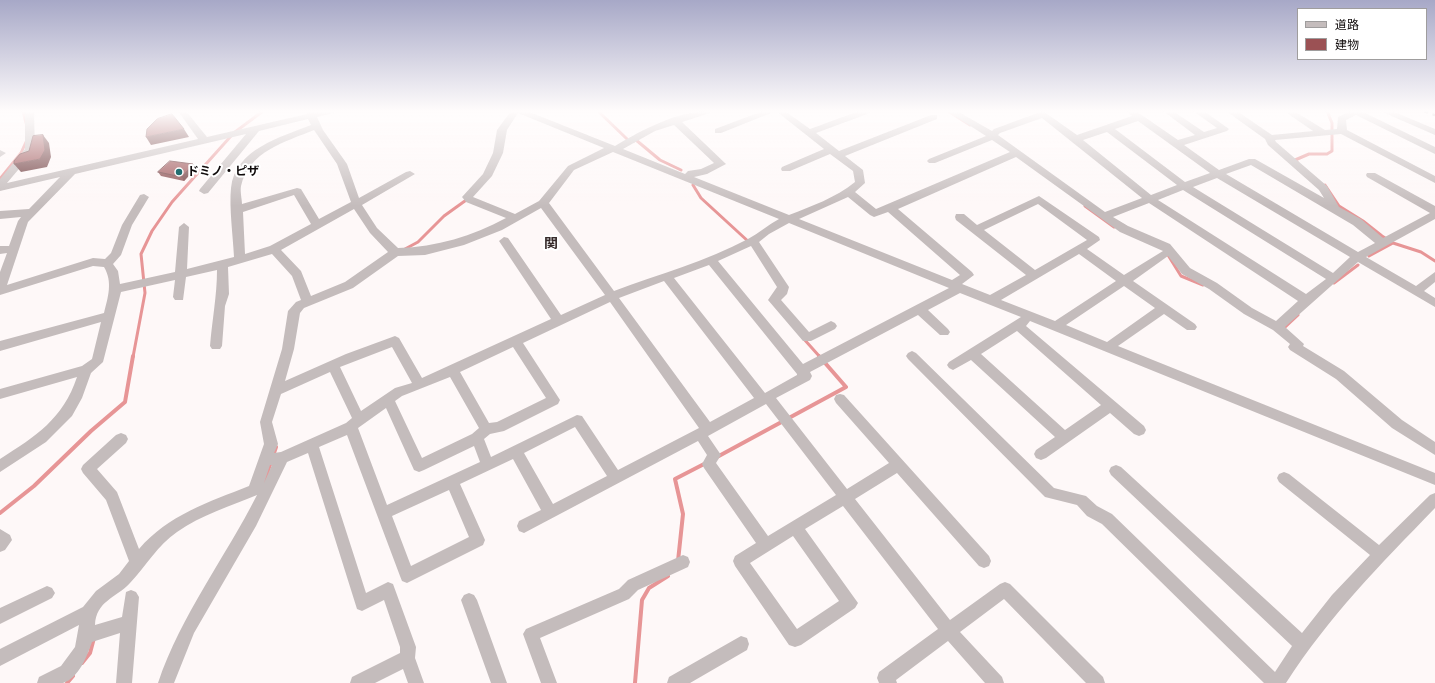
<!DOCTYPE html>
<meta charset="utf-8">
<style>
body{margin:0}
#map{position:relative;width:1435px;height:683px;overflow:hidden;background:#fef8f8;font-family:Jost,"Noto Sans JP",sans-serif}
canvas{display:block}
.legend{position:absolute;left:1297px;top:8px;width:130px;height:52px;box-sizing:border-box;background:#fff;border:1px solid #9f9d9d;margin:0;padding:5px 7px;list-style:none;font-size:12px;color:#0f0a0a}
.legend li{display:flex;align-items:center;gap:8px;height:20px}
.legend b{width:20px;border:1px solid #9f9d9d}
</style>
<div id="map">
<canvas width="1435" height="683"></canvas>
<ul class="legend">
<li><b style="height:5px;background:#c4bcbc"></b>道路</li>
<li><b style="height:11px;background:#9b5154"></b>建物</li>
</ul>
</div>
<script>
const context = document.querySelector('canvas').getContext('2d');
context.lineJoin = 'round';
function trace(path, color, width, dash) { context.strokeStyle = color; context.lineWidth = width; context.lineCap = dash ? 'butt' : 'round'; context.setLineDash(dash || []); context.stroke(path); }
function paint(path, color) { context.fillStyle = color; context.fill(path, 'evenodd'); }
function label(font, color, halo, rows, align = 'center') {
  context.font = font + ' Jost,"Noto Sans JP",sans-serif'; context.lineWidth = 4; context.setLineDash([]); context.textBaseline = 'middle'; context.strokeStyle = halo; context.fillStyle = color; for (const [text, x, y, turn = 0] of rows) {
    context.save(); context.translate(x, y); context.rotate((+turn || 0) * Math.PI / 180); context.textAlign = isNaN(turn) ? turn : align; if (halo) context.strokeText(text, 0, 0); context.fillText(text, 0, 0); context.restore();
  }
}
const streamFar1 = new Path2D(`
 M 23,111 L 26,123
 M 598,111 L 627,139
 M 948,111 L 970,125
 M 235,132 L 263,111
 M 634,141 L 636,140 L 660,160 L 681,170
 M 1297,162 L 1295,160 L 1309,154 L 1327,154 L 1332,151 L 1332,123 L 1327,111
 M 0,179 L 21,153 L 26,142
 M 693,185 L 701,198 L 750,243
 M 1325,185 L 1339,206 L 1363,221 L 1382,236 L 1393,243 L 1421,252 L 1435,261
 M 1085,206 L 1114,227
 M 405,249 L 418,242 L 444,216 L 469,198
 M 1168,255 L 1181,276 L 1203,285
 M 1369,256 L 1393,243
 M 1334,283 L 1358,265
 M 1282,330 L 1298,315
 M 803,338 L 820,357
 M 133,357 L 145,293 L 141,254 L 152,231 L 172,202 L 231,136`);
const stream = new Path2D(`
 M 717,457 L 846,387 L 819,356
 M 263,485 L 276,447
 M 0,513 L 34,486 L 91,431 L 125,402 L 133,356
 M 678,561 L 683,514 L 675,479 L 706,463
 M 82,663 L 90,653 L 94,638
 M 67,683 L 73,676
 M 635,683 L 642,600 L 649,588 L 668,576`);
const minor = new Path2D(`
 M 25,111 L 34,111 L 35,150 L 7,183 L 198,139 L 178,111 L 186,111 L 207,137 L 307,114 L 307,111 L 335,111 L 334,113 L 317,117 L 323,130 L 347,164 L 359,198 L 406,172 L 410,171 L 415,174 L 362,205 L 377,228 L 398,248 C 437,247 472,236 506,218 L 466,202 L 462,197 L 483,174 L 493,153 L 497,130 L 511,111 L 527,111 L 615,146 C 644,129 677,111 711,111 L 710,113 L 682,122 L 726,164 L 707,174 L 694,177 L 789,215 C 812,206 835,198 855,182 L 853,171 L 830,154 L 790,171 L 782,171 L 781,169 L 782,167 L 824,149 L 776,111 L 721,133 L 715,133 L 715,129 L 763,111 L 785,111 L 810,129 L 859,111 L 871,111 L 870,113 L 816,133 L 839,151 L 931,115 L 937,115 L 937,119 L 845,156 L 863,170 L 865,183 L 855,192 L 876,209 L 1010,152 L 992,140 L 935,163 L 929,163 L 927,161 L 929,159 L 986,136 L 947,111 L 957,111 L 992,131 L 994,129 L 1043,111 L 1077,135 L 1132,116 L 1127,112 L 1128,111 L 1136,111 L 1178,140 L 1195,135 L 1163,111 L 1173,111 L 1204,132 L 1217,128 L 1193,111 L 1204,111 L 1229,129 L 1227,131 L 1184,145 L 1219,170 L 1249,159 L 1255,159 L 1324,198 L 1319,190 L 1268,145 L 1265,139 L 1226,111 L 1237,111 L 1272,135 L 1313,131 L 1284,111 L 1294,111 L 1325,130 L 1337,129 L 1338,117 L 1351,111 L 1361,111 L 1435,147 L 1435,154 L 1356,115 L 1346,120 L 1347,130 L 1435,176 L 1435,183 L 1341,134 L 1275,140 L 1276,142 L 1327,186 L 1339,207 L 1361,219 L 1383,238 L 1430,213 L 1367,177 L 1366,175 L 1367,173 L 1375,173 L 1435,206 L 1435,219 L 1366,257 L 1416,286 L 1435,272 L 1435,282 L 1424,291 L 1435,298 L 1435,307 L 1358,262 L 1285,327 L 1304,344 L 1303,346 L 1344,371 L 1402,420 L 1435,442 L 1435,455 L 1392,428 L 1336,379 L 1290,350 L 1288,347 L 1290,344 L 1273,330 L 1244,314 L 1209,289 L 1182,274 L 1168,256 L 1133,281 L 1195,324 L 1197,327 L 1195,330 L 1187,330 L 1164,314 L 1118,346 L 1435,473 L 1435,485 L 1030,321 L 1026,326 L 1144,426 L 1146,430 L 1144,434 L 1139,436 L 1134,434 L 1110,413 L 1046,458 L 1041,460 L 1036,458 L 1034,454 L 1036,450 L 1055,437 L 971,360 L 953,370 L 949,368 L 947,365 L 949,362 L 1021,317 L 960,293 L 928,310 L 948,329 L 950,332 L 948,335 L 940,335 L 918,315 L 810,372 L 812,376 L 810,380 L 776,398 L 847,489 L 889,463 L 836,403 L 834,399 L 836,395 L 840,394 L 844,395 L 989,556 L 991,561 L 989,566 L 984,568 L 979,566 L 897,473 L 855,499 L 950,620 L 1000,584 L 1005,582 L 1010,584 L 1103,677 L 1105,683 L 1086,683 L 1004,599 L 960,632 L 1002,677 L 1004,683 L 985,683 L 948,641 L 896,680 L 897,683 L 879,683 L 877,678 L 879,672 L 938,629 L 843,506 L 805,529 L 858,603 L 855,608 L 801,645 L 795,647 L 789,645 L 735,566 L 733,561 L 735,556 L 756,543 L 704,468 L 702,464 L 707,455 L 698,441 L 524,533 L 519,531 L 517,526 L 519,521 L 541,510 L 513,459 L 460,484 L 485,540 L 483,545 L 407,583 L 402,581 L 400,576 L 347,435 L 319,447 L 366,593 L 388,582 L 393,584 L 416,647 L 415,658 L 424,683 L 408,683 L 403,669 L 375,683 L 350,683 L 352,677 L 400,653 L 400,647 L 384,600 L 362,611 L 357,609 L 308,453 L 287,462 L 256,526 L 194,633 L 174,683 L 158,683 C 181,615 225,558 257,495 C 231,506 201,515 177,532 C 158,545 146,566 130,583 C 116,598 96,601 95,625 L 122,617 L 126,592 L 131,590 L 136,592 L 139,597 L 132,683 L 116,683 L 120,633 L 92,642 C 87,656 79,678 63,683 C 55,683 45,683 37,683 L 39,677 L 61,666 L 75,647 L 79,625 L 0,666 L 0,649 L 83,607 L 96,591 L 119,574 L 129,561 L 106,500 L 83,473 L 81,469 L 83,465 L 116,435 L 121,433 L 126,435 L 128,439 L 126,443 L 97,469 L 117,492 L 139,549 C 168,515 209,502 249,486 L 264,444 L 260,422 L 282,349 L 288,311 L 296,302 L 301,300 L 292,276 L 272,254 L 228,267 L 229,294 L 225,306 L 222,346 L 220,349 L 212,349 L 210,346 C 212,320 217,296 217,270 L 186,277 L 183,300 L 175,300 L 173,297 L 175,280 L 121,292 L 103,362 L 91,373 L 82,398 L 72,416 L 46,442 L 0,472 L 0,459 C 36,436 63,419 77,377 L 0,399 L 0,389 L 82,366 L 92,359 L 101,322 L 0,351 L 0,341 L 104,313 C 108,297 113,282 104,267 L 93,266 L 0,295 L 0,272 L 7,253 L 0,254 L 0,246 L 9,246 L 18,221 L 21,217 L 0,219 L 0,211 L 29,209 L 60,177 L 0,191 L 0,179 L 25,149 ZM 518,113 L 604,148 L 568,166 L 539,201 L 515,214 L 473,197 L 492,176 L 503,153 L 507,130 ZM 1042,118 L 1142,198 L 1105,212 L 998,135 L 1000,133 ZM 308,119 L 311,125 C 281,137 235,149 231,188 C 229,207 233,236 234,257 L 187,269 L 189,227 L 184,223 L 179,227 L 175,272 L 120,284 L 118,271 L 113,264 L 121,255 L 132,225 L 149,197 L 144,194 L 140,195 L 122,225 L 111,253 L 105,259 L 93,258 L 7,285 L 28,222 L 75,174 L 246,134 L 200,189 L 199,191 L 204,194 L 208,193 L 259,131 ZM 1138,121 L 1210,173 L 1185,182 L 1115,129 ZM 674,125 L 714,163 L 701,169 L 688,171 L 685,174 L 623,149 L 655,131 ZM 314,130 L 337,164 L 351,202 L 319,219 L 301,189 L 297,188 L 242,204 C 242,199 240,192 241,186 C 249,151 285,142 314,130 ZM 1107,132 L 1177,185 L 1151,195 L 1083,140 ZM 613,152 L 779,219 C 768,225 759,233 748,239 C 707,261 659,274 614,291 L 549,203 L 574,170 ZM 1016,157 L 1120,232 L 1163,251 L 1124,275 L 1087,249 L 1100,240 L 1099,237 L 1039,196 L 977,225 L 964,214 L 956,214 L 955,217 L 956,220 L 1026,275 L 990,295 L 962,284 L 974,275 L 972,272 L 898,209 ZM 1251,165 L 1353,225 L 1375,243 L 1358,252 L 1226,174 ZM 1217,178 L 1350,257 L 1333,273 L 1193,187 ZM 1183,190 L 1326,279 L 1306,294 L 1158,200 ZM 294,195 L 311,224 L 270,246 L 245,254 L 243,212 ZM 848,197 L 870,215 L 874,217 L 888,212 L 960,275 L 952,280 L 799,219 ZM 1149,203 L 1298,301 L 1276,321 L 1252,308 L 1217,283 L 1190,268 L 1170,244 L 1128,226 L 1113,217 ZM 1038,204 L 1087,240 L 1035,270 L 984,230 ZM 541,208 L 605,295 L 561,315 L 508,238 L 504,237 L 499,241 L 551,319 L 422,378 L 399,338 L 395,336 L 346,354 L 285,381 L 294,349 L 300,313 L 304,308 L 353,288 L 398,256 L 425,255 L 464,245 L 502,230 ZM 354,209 L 370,233 L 388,252 L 345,282 L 311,296 L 301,271 L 281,250 ZM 789,223 L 949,288 L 803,364 L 718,261 L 751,246 L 777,287 L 768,300 L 803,341 L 811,341 L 835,329 L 837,326 L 835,323 L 831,321 L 809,332 L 781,300 L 787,294 L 789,287 L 759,242 L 769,234 ZM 1079,254 L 1116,281 L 1055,321 L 1001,300 ZM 709,265 L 797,374 L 797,375 L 765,393 L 674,278 ZM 664,281 L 754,398 L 710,422 L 619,298 ZM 1124,286 L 1155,308 L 1107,342 L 1066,325 ZM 610,302 L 699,428 L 618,470 L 582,416 L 577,415 L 491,457 L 484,439 L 490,434 L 504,431 L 558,404 L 560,400 L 523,343 ZM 1017,331 L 1101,405 L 1065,430 L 981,354 ZM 392,347 L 412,383 L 395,388 L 361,411 L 340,367 ZM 513,347 L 546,398 L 497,422 L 489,423 L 460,372 ZM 330,372 L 352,418 L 346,423 L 281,452 L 274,453 L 278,444 L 272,422 L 281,394 ZM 450,377 L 479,428 L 472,434 L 422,458 L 395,401 L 402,396 ZM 766,404 L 836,495 L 768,536 L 716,463 L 721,455 L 708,436 ZM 386,408 L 414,470 L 419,472 L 424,470 L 474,446 L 480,462 L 387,505 L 358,428 ZM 575,427 L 607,476 L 553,504 L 524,453 ZM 270,465 L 272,465 L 264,483 ZM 449,490 L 469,537 L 411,566 L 392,516 ZM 793,536 L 839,601 L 797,629 L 750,563 Z
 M 1380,111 L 1392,111 L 1435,129 L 1435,135 Z
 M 0,150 L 6,153 L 0,157 Z
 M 912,351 L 916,353 L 1054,488 L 1086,496 L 1097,506 L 1112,514 L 1275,672 L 1292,646 L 1111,475 L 1109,471 L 1111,467 L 1116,465 L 1121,467 L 1302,633 L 1332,595 L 1370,555 L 1279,482 L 1277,478 L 1279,474 L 1284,472 L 1289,474 L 1379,545 L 1430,495 L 1435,493 L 1435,508 C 1379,566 1330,615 1286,683 L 1264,683 L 1102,524 L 1087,516 L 1077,505 L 1045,497 L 908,359 L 906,356 L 908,353 Z
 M 0,529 L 10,535 L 12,540 L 5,550 L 0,552 Z
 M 683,555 L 688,557 L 690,562 L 688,567 L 638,590 L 629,599 L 540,638 L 557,683 L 541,683 L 523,634 L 526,629 L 619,589 L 628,580 Z
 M 47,586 L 52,588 L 55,593 L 52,598 L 0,624 L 0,608 Z
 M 469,593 L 474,595 L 477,600 L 507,683 L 491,683 L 461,600 L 464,595 Z
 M 741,636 L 747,638 L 749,644 L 747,650 L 690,683 L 667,683 L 669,677 Z`);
const rail = new Path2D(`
 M 1424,111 L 1435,115`);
const wall = new Path2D(`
 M 196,168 L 184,181 L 161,176 L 158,172 Z`);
const shadedWall = new Path2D(`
 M 184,129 L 189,137 L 151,145 L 146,137 Z
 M 43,135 L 49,143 L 51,157 L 47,167 L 21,172 L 14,164 L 40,159 Z
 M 193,164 L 196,168 L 184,181 L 182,177 Z`);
const building = new Path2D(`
 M 172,114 L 184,129 L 146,137 L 147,129 L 157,119 Z
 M 43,135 L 45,150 L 40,159 L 14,164 L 14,161 L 20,154 L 29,151 L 33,136 Z
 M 170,161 L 193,164 L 182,177 L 158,172 Z`);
const markers = [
 [179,172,4,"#226e71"]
];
const poiNames = [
 ["ドミノ・ピザ",187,172]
];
const quarterNames = [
 ["関",551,245]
];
trace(streamFar1, '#e79596', 3);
trace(stream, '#e79596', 4);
paint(minor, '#c4bcbc');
trace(rail, '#302a2a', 2.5, [4.5, 4.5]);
paint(wall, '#854648');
paint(shadedWall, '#6c393b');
paint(building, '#9b5154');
trace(building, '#6c393b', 1);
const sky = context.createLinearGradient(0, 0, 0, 206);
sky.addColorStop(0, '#a7a8c7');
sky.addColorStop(0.54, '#fffcfc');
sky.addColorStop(1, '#fffcfc00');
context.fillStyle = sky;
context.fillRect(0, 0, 1435, 206);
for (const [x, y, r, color] of markers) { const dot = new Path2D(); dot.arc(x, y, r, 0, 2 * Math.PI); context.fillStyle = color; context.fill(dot); trace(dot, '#fff', 1.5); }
label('bold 12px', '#0f0a0a', '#fff', poiNames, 'left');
label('bold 14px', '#372b2b', '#fff', quarterNames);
</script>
